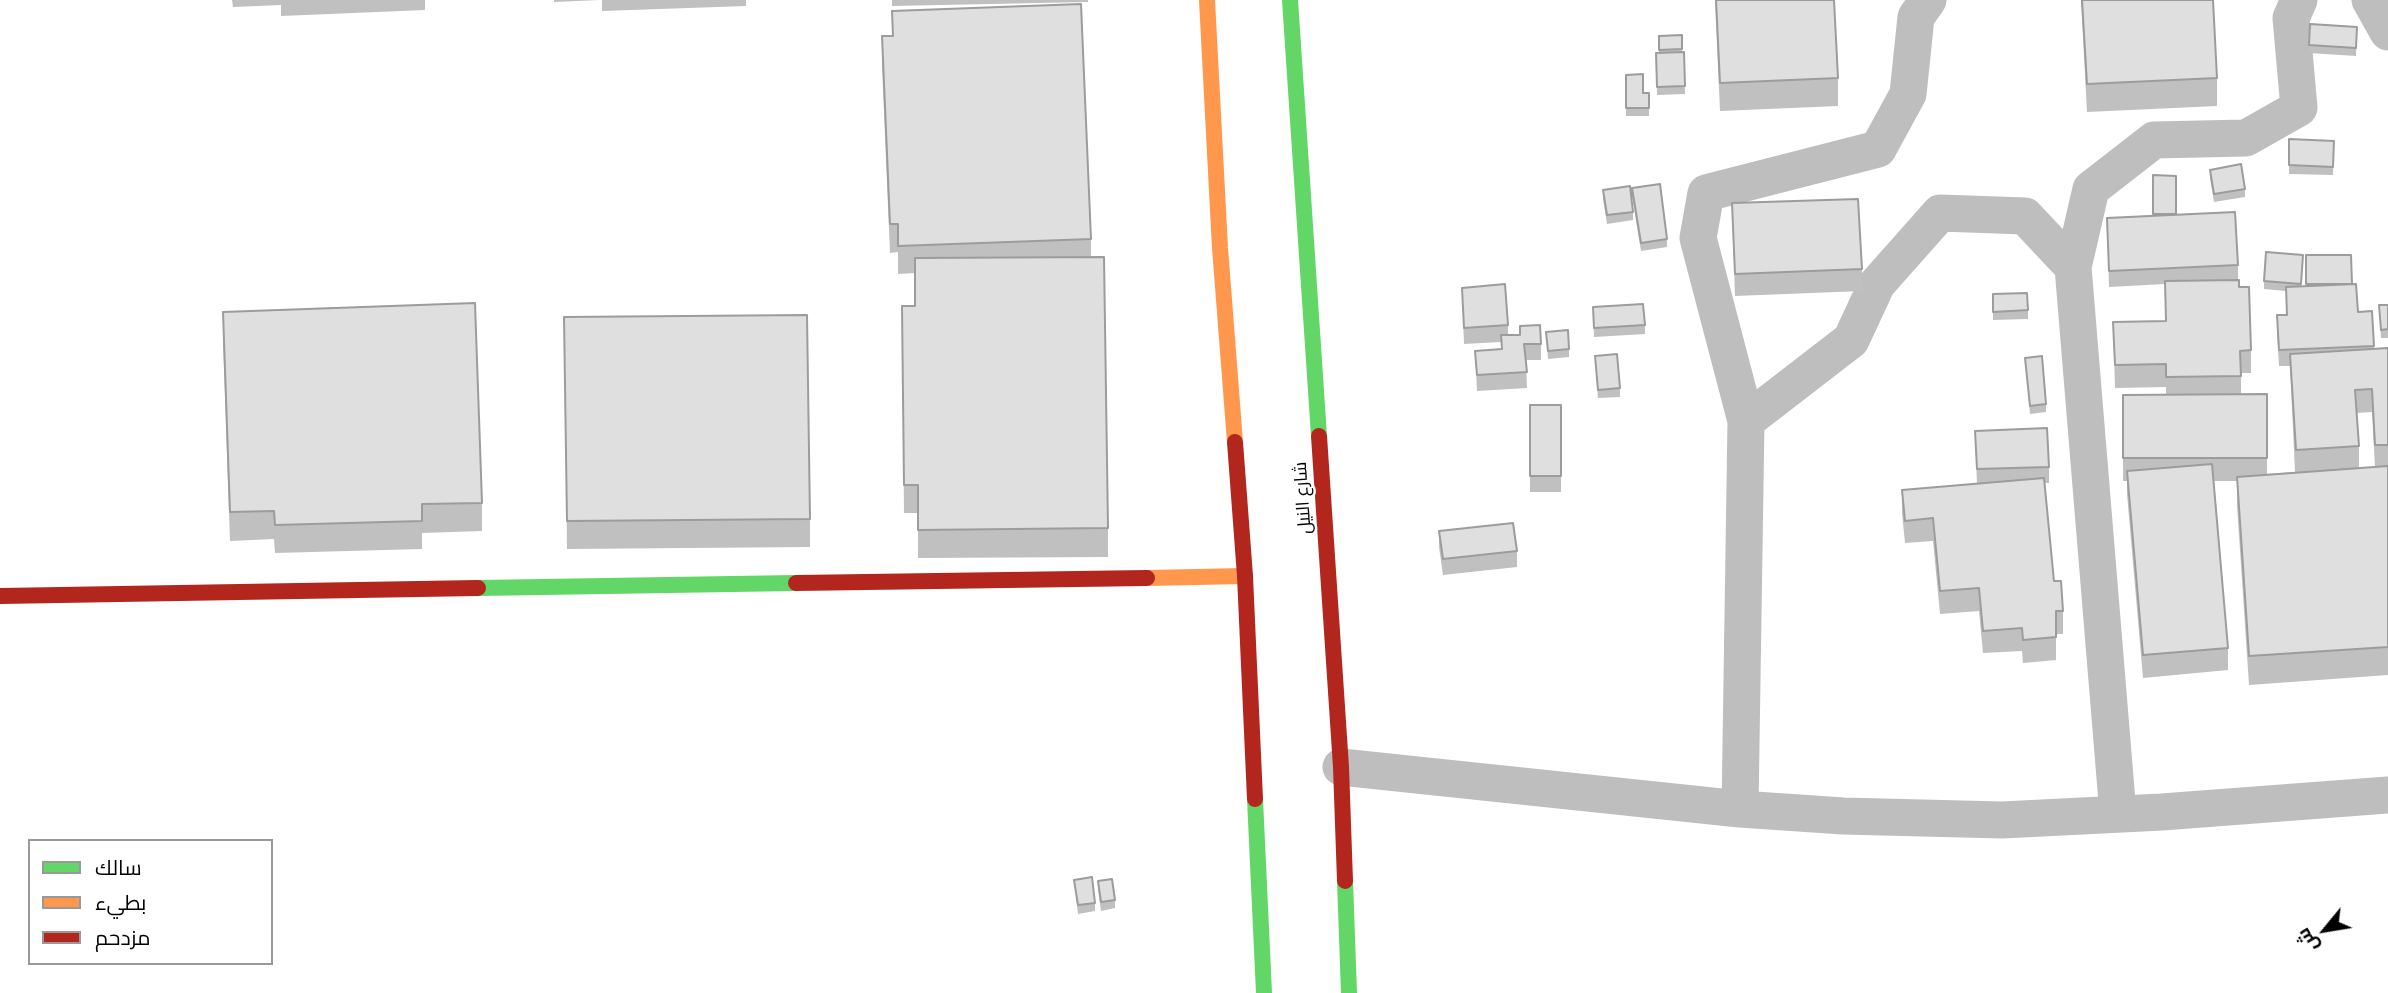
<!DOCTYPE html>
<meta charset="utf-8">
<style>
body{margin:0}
#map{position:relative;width:2388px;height:993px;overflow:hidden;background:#fff;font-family:"PT Sans",Cairo,sans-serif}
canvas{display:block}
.legend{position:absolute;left:28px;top:839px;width:245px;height:126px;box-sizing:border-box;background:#fff;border:2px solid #999;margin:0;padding:9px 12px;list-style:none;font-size:21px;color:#000}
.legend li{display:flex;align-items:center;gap:14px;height:35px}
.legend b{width:35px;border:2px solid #999}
.north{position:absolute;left:2290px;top:895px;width:70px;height:70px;-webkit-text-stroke:5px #fff;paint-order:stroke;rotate:240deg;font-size:19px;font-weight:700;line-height:28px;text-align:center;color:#000}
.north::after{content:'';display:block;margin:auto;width:24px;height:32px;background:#000;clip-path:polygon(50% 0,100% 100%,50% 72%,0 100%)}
</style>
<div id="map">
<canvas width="2388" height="993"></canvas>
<ul class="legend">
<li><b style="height:9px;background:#63d668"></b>سالك</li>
<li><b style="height:9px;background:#ff974d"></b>بطيء</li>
<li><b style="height:9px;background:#b3261e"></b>مزدحم</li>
</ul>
<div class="north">ش</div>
</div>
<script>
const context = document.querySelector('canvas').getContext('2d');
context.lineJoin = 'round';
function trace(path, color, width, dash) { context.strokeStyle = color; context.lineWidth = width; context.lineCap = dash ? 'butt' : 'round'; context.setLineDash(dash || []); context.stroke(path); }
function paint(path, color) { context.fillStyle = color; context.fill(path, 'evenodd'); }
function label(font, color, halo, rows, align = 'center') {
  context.font = font + ' "PT Sans",Cairo,sans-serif'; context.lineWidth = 5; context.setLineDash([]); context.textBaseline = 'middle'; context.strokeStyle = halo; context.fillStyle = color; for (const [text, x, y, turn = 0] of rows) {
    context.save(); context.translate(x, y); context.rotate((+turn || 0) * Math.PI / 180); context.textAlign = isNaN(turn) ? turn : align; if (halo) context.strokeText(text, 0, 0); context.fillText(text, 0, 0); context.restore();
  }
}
const street = new Path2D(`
 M 2370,0 L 2388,32
 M 2073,267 L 2118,814
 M 1746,421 L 1851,340 L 1877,284 L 1940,213 L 2025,216 L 2073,267 L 2091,189 L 2154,140 L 2246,138 L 2299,108 L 2291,18 L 2299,0
 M 1341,767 L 1740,809 L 1843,816 L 2002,820 L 2162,812 L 2388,795
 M 1740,809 L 1746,421 L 1698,238 L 1706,193 L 1878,149 L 1908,94 L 1916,17 L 1928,0`);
const fast = new Path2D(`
 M 1290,0 L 1319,436
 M 478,588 L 796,583
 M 1255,799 L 1264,993
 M 1345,881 L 1349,993`);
const slow = new Path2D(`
 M 1207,0 L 1220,248 L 1235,442
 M 1147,578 L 1245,576`);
const jam = new Path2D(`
 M 1319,436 L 1341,767 L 1345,881
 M 1235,442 L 1245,576 L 1255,799
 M 796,583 L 1147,578
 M 0,596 L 478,588`);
const wall = new Path2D(`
 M 232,0 L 425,0 L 425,10 L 281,16 L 281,5 L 233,7 Z
 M 554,0 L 600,0 L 554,2 Z
 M 602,0 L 746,0 L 746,6 L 602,11 Z
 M 892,0 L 1088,0 L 1088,2 L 892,6 Z
 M 1715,0 L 1834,0 L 1838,78 L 1838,106 L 1720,111 Z
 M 2081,0 L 2213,0 L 2217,78 L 2217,106 L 2087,112 Z
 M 892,11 L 1091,239 L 1091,257 L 1108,528 L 1108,557 L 918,558 L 918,513 L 904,513 L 902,334 L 915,306 L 915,273 L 898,274 L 898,252 L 890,253 L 882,65 L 882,36 L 892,36 Z
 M 2310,24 L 2357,27 L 2356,56 L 2309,53 Z
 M 1682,35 L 1682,52 L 1684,52 L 1685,94 L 1657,95 L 1656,53 L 1659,53 L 1659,36 Z
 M 1626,75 L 1643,93 L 1649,93 L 1649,116 L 1626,116 Z
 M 2289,139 L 2334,141 L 2333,175 L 2289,174 Z
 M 2210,170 L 2245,189 L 2245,197 L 2214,202 L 2210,178 Z
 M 2153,175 L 2176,215 L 2238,265 L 2238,280 L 2251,350 L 2251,373 L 2241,373 L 2241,394 L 2267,394 L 2267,474 L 2295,472 L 2290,366 L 2279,366 L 2277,331 L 2277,315 L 2286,315 L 2286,291 L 2264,289 L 2264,281 L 2303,263 L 2301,286 L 2306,286 L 2306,255 L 2352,284 L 2358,312 L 2372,311 L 2374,349 L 2388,348 L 2388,675 L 2249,685 L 2237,505 L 2237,481 L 2214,481 L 2228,648 L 2228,670 L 2143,678 L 2127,494 L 2127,481 L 2123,481 L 2123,395 L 2166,395 L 2166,387 L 2115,388 L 2113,322 L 2165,321 L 2165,284 L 2109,287 L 2107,218 L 2153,216 ZM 2372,412 L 2375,467 L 2359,468 L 2359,446 L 2357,413 Z
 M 1632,188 L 1667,239 L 1667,247 L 1641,251 L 1632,196 Z
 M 1603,190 L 1633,212 L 1633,220 L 1607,224 L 1603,199 Z
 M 1732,203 L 1862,269 L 1862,291 L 1735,296 Z
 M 1462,288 L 1508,325 L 1508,335 L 1541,344 L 1541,360 L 1526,360 L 1527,388 L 1477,391 L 1475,351 L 1501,349 L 1501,342 L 1464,344 Z
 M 1993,294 L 2028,310 L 2028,319 L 1993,320 Z
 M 2379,305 L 2388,305 L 2388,338 L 2381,338 Z
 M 1593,307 L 1645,325 L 1645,334 L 1594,337 Z
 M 223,312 L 482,503 L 482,531 L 422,533 L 422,549 L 275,553 L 274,539 L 230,541 L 223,340 Z
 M 564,317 L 810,519 L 810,547 L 567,549 Z
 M 1546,332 L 1569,349 L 1569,357 L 1548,359 Z
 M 1595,356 L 1620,388 L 1620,397 L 1598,398 Z
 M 2025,358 L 2046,404 L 2046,412 L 2030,414 Z
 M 1530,405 L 1561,405 L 1561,492 L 1530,492 Z
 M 1975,431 L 2049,467 L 2049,483 L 2045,483 L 2054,581 L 2063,611 L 2063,634 L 2056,634 L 2056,660 L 2023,663 L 2022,651 L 1983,653 L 1979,611 L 1940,614 L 1933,541 L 1905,543 L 1902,513 L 1902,490 L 1977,484 Z
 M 1439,531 L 1517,551 L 1517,567 L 1443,575 L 1439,547 Z
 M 1074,880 L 1095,903 L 1095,911 L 1078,914 Z
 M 1098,881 L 1115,900 L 1115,908 L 1101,911 L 1098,889 Z`);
const building = new Path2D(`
 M 1716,0 L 1834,0 L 1838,78 L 1720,83 Z
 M 2082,0 L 2213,0 L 2217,78 L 2087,84 Z
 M 1081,4 L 1091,239 L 898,246 L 898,224 L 890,224 L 882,36 L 893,36 L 892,11 Z
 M 2310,24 L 2357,27 L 2356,48 L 2309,45 Z
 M 1682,35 L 1682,49 L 1659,50 L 1659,36 Z
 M 1684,52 L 1685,86 L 1657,87 L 1656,53 Z
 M 1643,74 L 1643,93 L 1649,93 L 1649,108 L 1626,108 L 1626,75 Z
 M 2289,139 L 2334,141 L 2333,167 L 2289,165 Z
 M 2241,164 L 2245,189 L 2214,194 L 2210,170 Z
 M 2153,175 L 2176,176 L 2176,214 L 2153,214 Z
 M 1660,184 L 1667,239 L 1641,243 L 1632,188 Z
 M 1630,186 L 1633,212 L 1607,215 L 1603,190 Z
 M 1858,199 L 1862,269 L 1735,274 L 1732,203 Z
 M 2235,212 L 2238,265 L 2109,271 L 2107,218 Z
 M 2266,252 L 2303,255 L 2301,284 L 2264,281 Z
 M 2306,255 L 2351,255 L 2352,284 L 2306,284 Z
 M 1104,257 L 1108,528 L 918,530 L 918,485 L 904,485 L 902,306 L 915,306 L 915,258 Z
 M 2239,280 L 2239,287 L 2249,287 L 2251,350 L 2240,351 L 2241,376 L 2166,377 L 2166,364 L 2115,365 L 2113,322 L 2166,321 L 2165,281 Z
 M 1505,284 L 1508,325 L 1464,328 L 1462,288 Z
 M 2356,284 L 2358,312 L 2372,311 L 2374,346 L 2279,350 L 2277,315 L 2287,315 L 2286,287 Z
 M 2027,293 L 2028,310 L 1993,312 L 1993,294 Z
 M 475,303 L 482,503 L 422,504 L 422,521 L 275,525 L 274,511 L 230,512 L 223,312 Z
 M 1643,304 L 1645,325 L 1594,328 L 1593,307 Z
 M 2379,305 L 2388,305 L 2388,329 L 2381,330 Z
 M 807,315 L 810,519 L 567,521 L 564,317 Z
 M 1540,325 L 1541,344 L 1524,344 L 1527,372 L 1477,375 L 1475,351 L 1502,349 L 1501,335 L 1520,335 L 1520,326 Z
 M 1568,330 L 1569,349 L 1548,351 L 1546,332 Z
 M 2388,348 L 2388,445 L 2375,445 L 2372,389 L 2355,390 L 2359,446 L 2296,450 L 2290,354 Z
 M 1617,354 L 1620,388 L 1598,390 L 1595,356 Z
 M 2042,356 L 2046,404 L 2030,406 L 2025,358 Z
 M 2267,394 L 2267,458 L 2123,458 L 2123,395 Z
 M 1530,405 L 1561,405 L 1561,476 L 1530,476 Z
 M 2047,428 L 2049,467 L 1977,469 L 1975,431 Z
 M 2212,464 L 2228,648 L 2143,655 L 2127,471 Z
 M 2388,466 L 2388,647 L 2249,656 L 2237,477 Z
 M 2044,478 L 2054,581 L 2061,581 L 2063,611 L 2056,611 L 2056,637 L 2023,640 L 2022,628 L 1983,631 L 1979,588 L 1940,591 L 1933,518 L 1905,521 L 1902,490 Z
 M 1513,523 L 1517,551 L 1443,559 L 1439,531 Z
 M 1092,877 L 1095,903 L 1078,905 L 1074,880 Z
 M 1112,879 L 1115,900 L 1101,902 L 1098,881 Z`);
const streetNames = [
 ["شارع النيل",1303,498,-94]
];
trace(street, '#bebebe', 37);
trace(fast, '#63d668', 16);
trace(slow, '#ff974d', 16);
trace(jam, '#b3261e', 16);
paint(wall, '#c0c0c0');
paint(building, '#dfdfdf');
trace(building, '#9c9c9c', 2);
label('18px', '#000', '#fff', streetNames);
</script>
